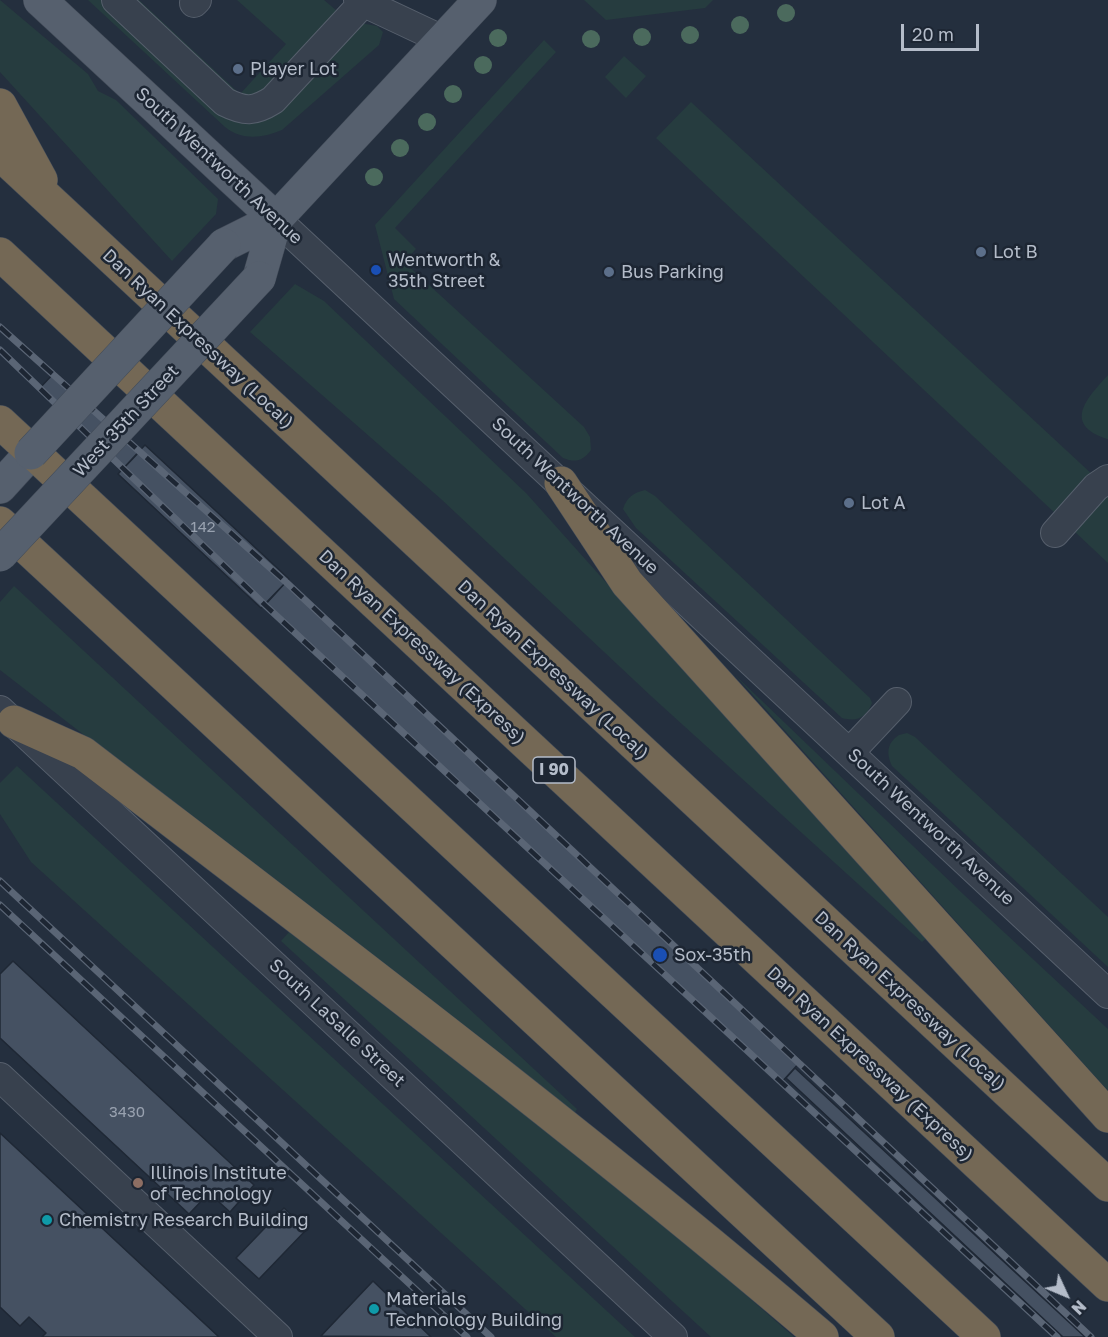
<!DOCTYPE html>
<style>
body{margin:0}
#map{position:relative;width:1108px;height:1337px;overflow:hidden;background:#242f3e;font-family:"Golos Text",sans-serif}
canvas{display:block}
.north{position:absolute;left:1036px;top:1265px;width:60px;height:60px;-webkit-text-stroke:4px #1d2633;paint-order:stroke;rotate:134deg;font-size:16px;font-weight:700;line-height:24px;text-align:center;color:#b4bcc9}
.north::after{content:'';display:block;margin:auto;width:21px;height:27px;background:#b4bcc9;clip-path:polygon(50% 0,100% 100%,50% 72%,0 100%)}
.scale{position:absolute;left:901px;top:24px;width:78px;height:27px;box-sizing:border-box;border:3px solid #b4bcc9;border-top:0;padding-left:8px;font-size:18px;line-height:21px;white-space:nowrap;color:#b4bcc9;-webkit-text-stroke:4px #1d2633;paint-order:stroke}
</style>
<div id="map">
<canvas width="1108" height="1337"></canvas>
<div class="north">N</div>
<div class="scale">20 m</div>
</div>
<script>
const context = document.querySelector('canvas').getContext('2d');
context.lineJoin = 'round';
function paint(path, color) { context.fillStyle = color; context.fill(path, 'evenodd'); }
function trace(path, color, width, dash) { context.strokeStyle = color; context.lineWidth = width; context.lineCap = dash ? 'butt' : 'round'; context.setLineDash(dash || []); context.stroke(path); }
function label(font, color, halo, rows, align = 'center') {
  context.font = font + ' "Golos Text",sans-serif'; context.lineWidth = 5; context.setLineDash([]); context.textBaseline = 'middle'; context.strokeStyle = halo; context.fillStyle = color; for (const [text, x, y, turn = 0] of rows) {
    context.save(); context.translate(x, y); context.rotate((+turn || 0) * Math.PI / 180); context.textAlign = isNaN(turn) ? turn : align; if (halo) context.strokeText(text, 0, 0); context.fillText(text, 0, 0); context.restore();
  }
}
const green = new Path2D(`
 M 0,0 L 88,74 L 98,91 L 116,100 L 218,199 L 216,214 L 172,261 L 0,72 Z
 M 88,0 L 102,0 L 219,109 L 231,117 L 360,23 L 377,26 L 383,32 L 379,45 L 282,130 C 262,138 243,141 225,127 Z
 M 131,0 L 139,0 L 240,94 L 286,44 L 237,0 L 324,0 L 337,11 L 270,91 L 237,98 Z
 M 584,0 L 713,0 L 705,8 L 606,20 Z
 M 544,40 L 556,52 L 395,228 L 416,249 L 404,262 L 584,427 L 590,437 L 591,450 C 583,461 575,463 563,458 L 394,299 L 375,225 Z
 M 624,56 L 646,76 L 626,98 L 605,77 Z
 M 691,102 L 1108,489 L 1108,563 L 656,138 Z
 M 295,284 L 324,301 L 526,493 L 860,866 L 874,875 L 929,936 L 922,942 L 651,696 L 441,499 L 250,332 Z
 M 1108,375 L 1108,439 L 1107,439 C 1062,424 1087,398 1108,375 Z
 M 645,490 L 655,496 L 870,698 L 872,703 C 866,718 857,722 842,718 L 636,528 L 623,509 C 627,497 633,493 645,490 Z
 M 14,586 L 577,1109 L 574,1114 L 0,670 L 0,602 Z
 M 735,675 L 962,893 L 1108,1029 L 1108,1091 Z
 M 907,733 L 915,737 L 1108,917 L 1108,967 L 892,766 C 886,753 887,743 899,735 Z
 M 17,766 L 635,1337 L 556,1337 L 31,862 L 0,814 L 0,783 Z
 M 289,932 L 657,1217 L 794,1337 L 711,1337 L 281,941 Z`);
const building = new Path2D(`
 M 55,372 L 141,450 L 123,469 L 38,390 Z
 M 145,445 L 289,579 L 261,608 L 118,474 Z
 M 287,581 L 801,1061 L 780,1084 L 264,606 Z
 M 13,961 L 254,1185 L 230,1212 L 209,1193 L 189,1214 L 0,1038 L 0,974 Z
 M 795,1068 L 1085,1337 L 1063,1337 L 786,1078 Z
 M 0,1133 L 219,1337 L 42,1337 L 46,1333 L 29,1317 L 20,1326 L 0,1307 Z
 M 284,1208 L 307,1229 L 259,1279 L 236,1258 Z
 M 373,1281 L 431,1337 L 321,1336 Z`);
const minor = new Path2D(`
 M 116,0 L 225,102 C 245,112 254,112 273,100 L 363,3
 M 358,0 L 443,40
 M 194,3 L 197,0
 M 276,219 L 1108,994
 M 1055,533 L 1096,487 L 1108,479
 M 0,710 L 673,1337
 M 850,752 L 897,702
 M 0,1077 L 278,1337`);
const major = new Path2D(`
 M 40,0 L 276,219
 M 224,245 L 276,219 L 480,0
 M 259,278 L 276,219
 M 0,487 L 31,453`);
const highway = new Path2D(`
 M 0,105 L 41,180
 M 0,154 L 1108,1185
 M 0,254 L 1108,1285
 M 0,422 L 984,1337
 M 561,483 L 627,583 L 1108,1116
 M 0,523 L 878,1337
 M 14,722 L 83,753 C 332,944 583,1133 822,1337`);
const rail = new Path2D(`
 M 0,327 L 287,583 L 1091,1337
 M 0,350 L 266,606 L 1057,1337
 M 0,881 L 491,1337
 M 0,905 L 467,1337`);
const majorBridge = new Path2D(`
 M 31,453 L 224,245
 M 0,555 L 259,278`);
const trees = [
 [786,13],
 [740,25],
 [690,35],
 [642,37],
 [498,38],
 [591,39],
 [483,65],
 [453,94],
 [427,122],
 [400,148],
 [374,177]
];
const markers = [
 [238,69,6,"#5c6f8a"],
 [981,252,6,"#5c6f8a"],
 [376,270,6,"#1a4fb4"],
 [609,272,6,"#5c6f8a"],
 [849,503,6,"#5c6f8a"],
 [660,955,8,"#1a4fb4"],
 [138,1183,6,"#8d6e63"],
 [47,1220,6,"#0f9aa8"],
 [374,1309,6,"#0f9aa8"]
];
const numberNames = [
 ["142",203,527],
 ["3430",127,1112]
];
const shields = [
 [554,770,42]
];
const shieldNames = [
 ["I 90",554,770]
];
const poiNames = [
 ["Player Lot",250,69],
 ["Lot B",993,252],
 ["Wentworth &",388,260],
 ["35th Street",388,281],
 ["Bus Parking",621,272],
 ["Lot A",861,503],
 ["Sox-35th",674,955],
 ["Illinois Institute",150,1173],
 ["of Technology",150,1194],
 ["Chemistry Research Building",59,1220],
 ["Materials",386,1299],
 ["Technology Building",386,1320]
];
const streetNames = [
 ["South Wentworth Avenue",219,166,43],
 ["Dan Ryan Expressway (Local)",198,339,43],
 ["West 35th Street",126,421,-47],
 ["South Wentworth Avenue",575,496,43],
 ["Dan Ryan Expressway (Express)",422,647,43],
 ["Dan Ryan Expressway (Local)",553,670,43],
 ["South Wentworth Avenue",931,827,43],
 ["Dan Ryan Expressway (Local)",910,1001,43],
 ["South LaSalle Street",337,1023,43],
 ["Dan Ryan Expressway (Express)",870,1064,43]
];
paint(green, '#263c3f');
paint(building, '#455162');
trace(building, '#1f2835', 1.5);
trace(minor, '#565f6c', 30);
trace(major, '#414a57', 34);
trace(highway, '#434c59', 34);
trace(minor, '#38414e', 28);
trace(major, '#56606e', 33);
trace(highway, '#746855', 33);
trace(rail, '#5a6575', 7);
trace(rail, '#1d2633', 4.5, [14]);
trace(majorBridge, '#414a57', 34, []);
trace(majorBridge, '#56606e', 33);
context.fillStyle = '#4b6a5d';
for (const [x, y] of trees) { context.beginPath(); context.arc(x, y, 9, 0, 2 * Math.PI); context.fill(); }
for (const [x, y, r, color] of markers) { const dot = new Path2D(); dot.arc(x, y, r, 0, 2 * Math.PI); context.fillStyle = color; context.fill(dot); trace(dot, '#1d2633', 2); }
label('15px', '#98a1af', null, numberNames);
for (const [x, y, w] of shields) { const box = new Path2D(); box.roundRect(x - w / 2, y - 13, w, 26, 4.5); context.fillStyle = '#1d2633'; context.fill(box); trace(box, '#b4bcc9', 1.5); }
label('bold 16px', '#b4bcc9', null, shieldNames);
label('18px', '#b4bcc9', '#1d2633', poiNames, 'left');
label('18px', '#b4bcc9', '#1d2633', streetNames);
</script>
